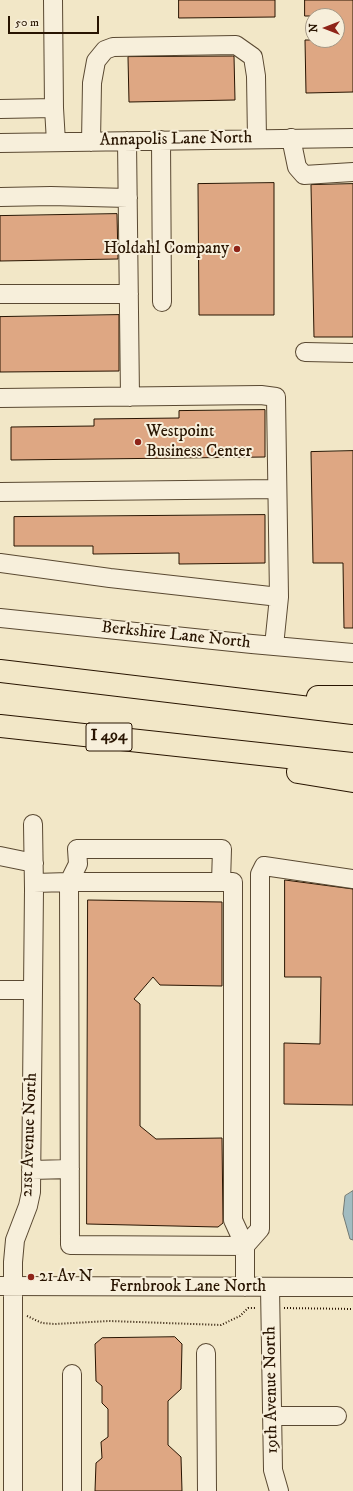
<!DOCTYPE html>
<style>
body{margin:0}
#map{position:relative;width:353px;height:1491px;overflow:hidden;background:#f2e7c7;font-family:"IM FELL DW Pica",serif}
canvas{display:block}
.north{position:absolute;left:305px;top:8px;width:40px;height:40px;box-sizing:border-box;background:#f7efdb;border:1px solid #a49784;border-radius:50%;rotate:270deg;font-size:11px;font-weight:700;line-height:16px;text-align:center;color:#281401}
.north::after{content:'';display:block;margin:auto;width:14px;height:18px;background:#8f2418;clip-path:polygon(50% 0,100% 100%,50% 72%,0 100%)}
.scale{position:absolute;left:8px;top:16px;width:91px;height:18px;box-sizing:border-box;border:2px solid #281401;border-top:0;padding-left:5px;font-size:12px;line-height:14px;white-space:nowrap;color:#281401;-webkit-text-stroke:3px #f7efdb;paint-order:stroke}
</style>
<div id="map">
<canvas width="353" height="1491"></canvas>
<div class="north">N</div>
<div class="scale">50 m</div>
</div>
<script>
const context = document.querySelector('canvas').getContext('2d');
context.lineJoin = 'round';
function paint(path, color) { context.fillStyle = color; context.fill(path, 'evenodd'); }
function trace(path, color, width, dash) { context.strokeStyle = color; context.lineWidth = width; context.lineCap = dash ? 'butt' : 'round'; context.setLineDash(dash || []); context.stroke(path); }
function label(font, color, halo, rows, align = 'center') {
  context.font = font + ' "IM FELL DW Pica",serif'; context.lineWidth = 4; context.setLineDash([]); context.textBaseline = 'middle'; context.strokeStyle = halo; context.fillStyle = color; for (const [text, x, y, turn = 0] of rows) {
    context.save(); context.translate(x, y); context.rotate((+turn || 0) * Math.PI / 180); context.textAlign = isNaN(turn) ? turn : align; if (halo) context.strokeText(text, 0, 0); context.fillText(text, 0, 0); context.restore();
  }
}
const water = new Path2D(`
 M 353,1191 L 353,1240 L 350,1239 L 343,1214 L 345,1196 Z`);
const building = new Path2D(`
 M 179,0 L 275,0 L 275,17 L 179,18 Z
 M 305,0 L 353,0 L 353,92 L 306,93 L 305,40 L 337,40 L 337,16 L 305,16 Z
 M 233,56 L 234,56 L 235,100 L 129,102 L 128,57 Z
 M 274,183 L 274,315 L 199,315 L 198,184 Z
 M 353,184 L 353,337 L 314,337 L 311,185 Z
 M 117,214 L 118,259 L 0,261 L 0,216 Z
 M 119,315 L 119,371 L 0,372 L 0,317 Z
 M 265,410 L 265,457 L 11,460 L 11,427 L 94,426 L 94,419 L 179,418 L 179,411 Z
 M 353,451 L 353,628 L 344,628 L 343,563 L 313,563 L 311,452 Z
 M 265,515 L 265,563 L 179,564 L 179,553 L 93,554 L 93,546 L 14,546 L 14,517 Z
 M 285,880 L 353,889 L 353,1105 L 284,1104 L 284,1043 L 320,1044 L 321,977 L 285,977 Z
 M 88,900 L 222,902 L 222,986 L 160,985 L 153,977 L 134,999 L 140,1004 L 140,1126 L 156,1139 L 222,1138 L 223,1223 L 218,1227 L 87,1224 Z
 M 175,1337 L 182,1344 L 181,1389 L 168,1401 L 168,1445 L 181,1457 L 182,1491 L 95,1491 L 96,1463 L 102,1458 L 101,1442 L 108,1437 L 108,1409 L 102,1403 L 102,1386 L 96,1381 L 95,1344 L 102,1338 Z`);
const path = new Path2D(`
 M 284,1308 L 353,1309
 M 27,1316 L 42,1323 L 55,1324 L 109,1321 L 221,1325 L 240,1316 L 248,1308 L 256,1308`);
const minor = new Path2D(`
 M 54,108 L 56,142
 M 0,109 L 54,108 L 53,0
 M 291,138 L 297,167 L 304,175 L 353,172
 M 161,140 L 162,302
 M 127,141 L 130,397
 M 91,142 L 92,83 L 96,61 L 105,50 L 113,47 L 236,45 L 253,57 L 256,76 L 257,139
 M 0,143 L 353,138
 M 0,197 L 51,196 L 128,198
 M 0,294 L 129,294
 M 305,352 L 353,353
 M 0,398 L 261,395 L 276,397 L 279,597
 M 0,492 L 277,489
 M 0,563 L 110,578 L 279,597 L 274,646
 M 0,618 L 252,644 L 353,653
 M 77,849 L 222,849 L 221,882 L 233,882 L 233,1220 L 245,1246 L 70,1245 L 69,882 L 78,864 Z
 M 0,856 L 34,863
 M 34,883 L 69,882 L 221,882
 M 0,990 L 33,990
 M 31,1170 L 70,1169
 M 0,1286 L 353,1287
 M 245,1287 L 245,1246 L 260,1229 L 260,874 L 264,866 L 353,879
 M 270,1287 L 273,1470 L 279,1491
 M 206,1353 L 207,1491
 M 72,1374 L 72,1491
 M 272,1416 L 337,1416
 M 13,1491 L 13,1262 L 15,1240 L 28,1206 L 31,1192 L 34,889 L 33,824`);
const highway = new Path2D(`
 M 0,671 L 353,713
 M 318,697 L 353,697
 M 0,726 L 353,764
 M 298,772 L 353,781`);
const markers = [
 [237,249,4,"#8f2418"],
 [138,442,4,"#8f2418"],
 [31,1277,4,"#8f2418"]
];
const shields = [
 [109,737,46]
];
const shieldNames = [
 ["I 494",109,737]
];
const streetNames = [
 ["Annapolis Lane North",176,140,-1],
 ["Berkshire Lane North",176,636,6],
 ["21st Avenue North",30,1135,-88],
 ["Fernbrook Lane North",188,1287],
 ["19th Avenue North",272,1390,-91]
];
const poiNames = [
 ["Holdahl Company",229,249,"right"],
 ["Westpoint",146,432],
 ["Business Center",146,452],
 ["21 Av N",39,1277]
];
paint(water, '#a2bcc1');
trace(water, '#717974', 1);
paint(building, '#dea783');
trace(building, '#281401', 1);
trace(minor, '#5a4932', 20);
trace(highway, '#281401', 24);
trace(path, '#281401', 2, [1, 2]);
trace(minor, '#f7efdb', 18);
trace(highway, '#f2e7c7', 22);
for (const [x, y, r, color] of markers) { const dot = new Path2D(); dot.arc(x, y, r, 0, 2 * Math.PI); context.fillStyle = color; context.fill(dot); trace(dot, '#f7efdb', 1.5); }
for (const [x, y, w] of shields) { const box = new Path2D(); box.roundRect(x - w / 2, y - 14, w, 28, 3); context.fillStyle = '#f7efdb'; context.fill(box); trace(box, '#281401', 1); }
label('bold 16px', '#281401', null, shieldNames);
label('17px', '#281401', '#f7efdb', streetNames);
label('17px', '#281401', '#f7efdb', poiNames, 'left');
</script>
